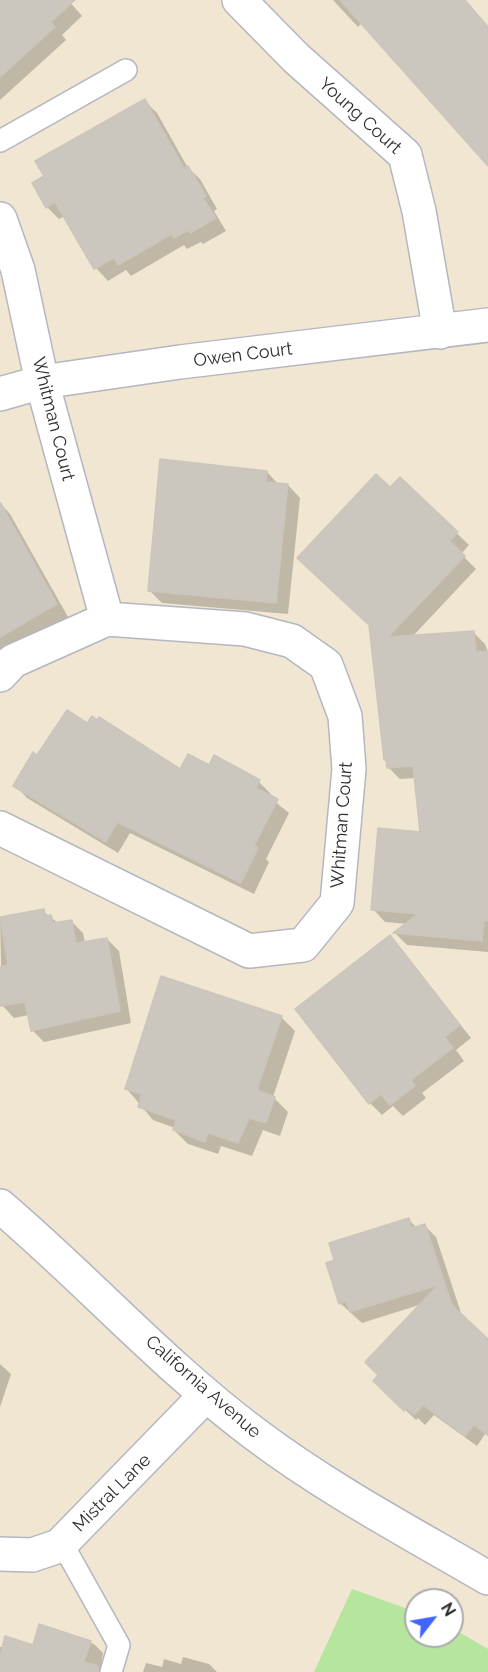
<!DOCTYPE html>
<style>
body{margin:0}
#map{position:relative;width:488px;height:1672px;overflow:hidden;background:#efe9e1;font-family:Raleway,sans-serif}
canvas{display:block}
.north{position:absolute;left:404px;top:1588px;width:60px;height:60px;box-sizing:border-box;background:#fff;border:2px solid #ababab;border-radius:50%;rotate:59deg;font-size:16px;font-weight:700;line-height:24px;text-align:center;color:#2e2e2e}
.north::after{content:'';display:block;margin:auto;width:21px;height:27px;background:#4264fb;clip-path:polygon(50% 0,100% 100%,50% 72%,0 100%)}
</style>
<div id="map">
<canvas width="488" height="1672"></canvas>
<div class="north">N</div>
</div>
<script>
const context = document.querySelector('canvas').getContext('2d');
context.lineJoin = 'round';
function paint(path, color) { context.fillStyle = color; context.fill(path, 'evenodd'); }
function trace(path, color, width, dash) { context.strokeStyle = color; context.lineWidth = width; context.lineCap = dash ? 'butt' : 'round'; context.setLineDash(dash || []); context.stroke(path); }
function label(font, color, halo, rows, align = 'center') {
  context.font = font + ' Raleway,sans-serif'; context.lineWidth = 5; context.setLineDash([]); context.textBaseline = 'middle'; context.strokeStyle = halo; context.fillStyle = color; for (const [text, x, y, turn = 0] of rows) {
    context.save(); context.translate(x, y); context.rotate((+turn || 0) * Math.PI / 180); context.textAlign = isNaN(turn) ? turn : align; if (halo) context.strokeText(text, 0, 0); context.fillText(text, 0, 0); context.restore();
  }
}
const education = new Path2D(`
 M 0,0 L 488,0 L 488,1672 L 0,1672 ZM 416,1600 L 452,1600 L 452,1636 L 416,1636 Z`);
const green = new Path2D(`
 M 352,1589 L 416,1612 L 416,1636 L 452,1636 L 452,1628 L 488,1649 L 488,1672 L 314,1672 Z`);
const shadow = new Path2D(`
 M 0,0 L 68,0 L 82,16 L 62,35 L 66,40 L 0,100 Z
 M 333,0 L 465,0 L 488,27 L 488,164 L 362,23 L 358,27 Z
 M 145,101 L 157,113 L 188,168 L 200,179 L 217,209 L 214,211 L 226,231 L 203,244 L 201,242 L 187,249 L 184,245 L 131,276 L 126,270 L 108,281 L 96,268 L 65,216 L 59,219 L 47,207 L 46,176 Z
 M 267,472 L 279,485 L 288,485 L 300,498 L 288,614 L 162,603 L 150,591 Z
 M 400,479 L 469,545 L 461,554 L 476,569 L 412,637 L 473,632 L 485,644 L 488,652 L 488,952 L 407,945 L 395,933 L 408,924 L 385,922 L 373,909 L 421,834 L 416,778 L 400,779 L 388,767 L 385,759 L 371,625 L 390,490 Z
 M 0,503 L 10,514 L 68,617 L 0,656 Z
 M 88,725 L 181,771 L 209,767 L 259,782 L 271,794 L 269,797 L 289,813 L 266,859 L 269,862 L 254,894 L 130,833 L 118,853 L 27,798 L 15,785 L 38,757 Z
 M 43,911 L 58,923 L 71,921 L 83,933 L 85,943 L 107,939 L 119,951 L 131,1023 L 44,1042 L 32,1030 L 29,1015 L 14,1018 L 2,1005 L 0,919 Z
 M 390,937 L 471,1038 L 456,1050 L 464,1061 L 422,1093 L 426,1098 L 403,1116 L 393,1106 L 382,1115 L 370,1103 Z
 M 281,1017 L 295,1031 L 273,1097 L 288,1112 L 280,1136 L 263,1130 L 252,1156 L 221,1146 L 218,1154 L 188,1144 L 174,1130 L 175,1128 L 153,1120 L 126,1088 Z
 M 409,1220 L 417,1228 L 425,1226 L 436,1237 L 462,1316 L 488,1341 L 488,1436 L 485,1434 L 477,1446 L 434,1415 L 425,1425 L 418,1418 L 416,1420 L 375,1381 L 422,1304 L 362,1323 L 340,1303 Z
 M 0,1364 L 11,1374 L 0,1407 Z
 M 40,1626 L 94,1644 L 103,1653 L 100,1672 L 0,1672 L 0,1647 L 34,1647 Z
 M 183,1657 L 209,1664 L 217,1672 L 143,1672 L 146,1663 L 162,1667 L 164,1659 L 181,1664 Z`);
const building = new Path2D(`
 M 0,0 L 75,0 L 51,22 L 55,27 L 0,77 Z
 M 340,0 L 465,0 L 488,27 L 488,166 Z
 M 145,99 L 184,168 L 188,166 L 206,196 L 203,198 L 216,218 L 190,233 L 188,230 L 174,238 L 172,234 L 118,265 L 114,258 L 94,269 L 55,202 L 46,208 L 32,183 L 44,176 L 35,161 Z
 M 160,459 L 267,471 L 266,482 L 288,484 L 276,603 L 148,591 Z
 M 376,474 L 390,487 L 400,477 L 458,532 L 450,541 L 465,556 L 388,637 L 474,631 L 476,652 L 488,651 L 488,921 L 484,921 L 482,941 L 393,933 L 418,914 L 371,910 L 378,828 L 420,832 L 413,766 L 387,768 L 386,760 L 384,760 L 369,625 L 297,558 Z
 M 0,502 L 57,604 L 0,637 Z
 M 67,710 L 87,723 L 92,716 L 97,720 L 99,717 L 180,769 L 188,754 L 209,765 L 214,755 L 260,780 L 256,788 L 278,799 L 254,846 L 258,848 L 241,883 L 117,822 L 106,842 L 13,786 L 33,752 L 37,755 Z
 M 44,909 L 45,916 L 51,915 L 53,923 L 72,920 L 76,943 L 107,938 L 120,1011 L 31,1031 L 25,1002 L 0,1006 L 0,967 L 8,965 L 0,917 Z
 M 390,935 L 460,1025 L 445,1037 L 453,1048 L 411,1080 L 415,1086 L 390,1105 L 381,1094 L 369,1104 L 295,1009 Z
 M 161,976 L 282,1016 L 257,1090 L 275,1097 L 266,1123 L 249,1118 L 238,1143 L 208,1133 L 205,1142 L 173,1130 L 176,1120 L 138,1107 L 142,1094 L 125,1089 Z
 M 409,1218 L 412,1228 L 425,1224 L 452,1305 L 488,1339 L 488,1435 L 474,1425 L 465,1436 L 423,1405 L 414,1415 L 406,1408 L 404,1411 L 373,1381 L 378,1375 L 365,1362 L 438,1285 L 350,1312 L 346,1301 L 339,1304 L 326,1263 L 334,1260 L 329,1243 Z
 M 39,1624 L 91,1641 L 84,1662 L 98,1666 L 98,1672 L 0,1672 L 0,1658 L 5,1636 L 33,1645 Z`);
const lane = new Path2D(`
 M 0,141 L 126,70
 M 62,1543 L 119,1645 L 111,1672`);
const street = new Path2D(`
 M 239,0 L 296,58 L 405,155 L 419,211 L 440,332
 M 0,219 L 18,270 L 42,382 L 107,619
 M 0,394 L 42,382 L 180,362 L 488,325
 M 0,675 L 13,661 L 107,619 L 245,629 L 292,641 L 326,665 L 345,716 L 349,769 L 337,903 L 303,945 L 249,951 L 0,828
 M 0,1554 L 32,1555 L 59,1546 L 206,1395`);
const secondary = new Path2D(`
 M 0,1206 C 87,1280 164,1366 255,1434 C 328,1489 409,1532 488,1578`);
const streetNames = [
 ["Young Court",360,116,42],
 ["Owen Court",243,355,-7],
 ["Whitman Court",53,419,76],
 ["Whitman Court",342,825,-86],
 ["California Avenue",203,1387,41],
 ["Mistral Lane",112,1493,-45]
];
paint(education, '#f0e6d1');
paint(green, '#b6e59e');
paint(shadow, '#0003');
paint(building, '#cbc7bf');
trace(building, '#cbc5ba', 1.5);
trace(lane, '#b4b7c1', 24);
trace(street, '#b4b7c1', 36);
trace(secondary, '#b4b7c1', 36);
trace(lane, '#fff', 21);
trace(street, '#fff', 33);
trace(secondary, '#fff', 33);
label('18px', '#2e2e2e', '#fff', streetNames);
</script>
